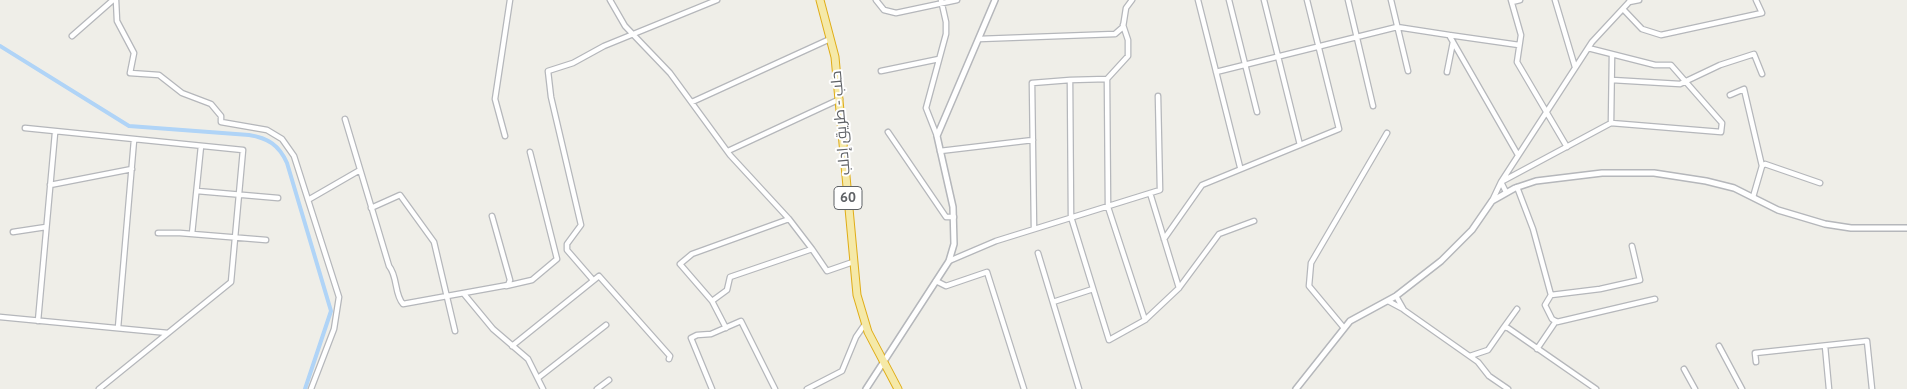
<!DOCTYPE html>
<meta charset="utf-8">
<style>
body{margin:0}
canvas{display:block;background:#efeee8}
</style>
<canvas width="1907" height="389"></canvas>
<script>
const context = document.querySelector('canvas').getContext('2d');
context.lineJoin = 'round';
function trace(path, color, width, dash) { context.strokeStyle = color; context.lineWidth = width; context.lineCap = dash ? 'butt' : 'round'; context.setLineDash(dash || []); context.stroke(path); }
function label(font, color, halo, rows, align = 'center') {
  context.font = font + ' "PT Sans",Cairo,sans-serif'; context.lineWidth = 4; context.setLineDash([]); context.textBaseline = 'middle'; context.strokeStyle = halo; context.fillStyle = color; for (const [text, x, y, turn = 0] of rows) {
    context.save(); context.translate(x, y); context.rotate((+turn || 0) * Math.PI / 180); context.textAlign = isNaN(turn) ? turn : align; if (halo) context.strokeText(text, 0, 0); context.fillText(text, 0, 0); context.restore();
  }
}
const canal = new Path2D(`
 M 0,46 L 129,126 L 249,135 C 268,138 279,145 287,163 L 331,311 L 305,389`);
const minor = new Path2D(`
 M 116,0 L 117,21 L 134,53 L 130,73 L 159,75 L 182,93 L 211,104 L 221,116 L 221,122 L 267,130 L 282,139 L 294,156 L 339,297 L 334,329 L 311,389
 M 610,0 L 625,26 L 670,73 L 730,155 L 789,219 L 812,249
 M 876,0 L 884,10 L 896,13 L 957,0
 M 1198,0 L 1240,167
 M 1229,0 L 1257,112
 M 1264,0 L 1300,145
 M 1348,0 L 1373,106
 M 1391,0 L 1408,71
 M 1511,0 L 1521,35 L 1517,62 L 1567,147
 M 1555,0 L 1575,67
 M 1512,2 L 1520,0
 M 1629,2 L 1639,0
 M 1623,9 L 1642,29 L 1661,35 L 1762,13 L 1756,0
 M 1123,25 L 1128,40 L 1128,56 L 1107,79 L 1108,207 L 1145,320
 M 1449,35 L 1519,45
 M 72,36 L 113,0
 M 979,39 L 1115,34 L 1123,27 L 1126,8 L 1132,0
 M 881,71 L 939,59
 M 1216,72 L 1397,27 L 1449,35 L 1518,155
 M 1447,72 L 1453,42
 M 1070,80 L 1107,79
 M 1612,80 L 1680,84 L 1720,65 L 1754,54 L 1762,74
 M 1730,95 L 1744,89 L 1762,166
 M 692,102 L 830,39
 M 345,119 L 389,266 C 398,277 394,294 403,304 L 508,285 L 510,280 L 492,216
 M 1611,123 L 1612,54
 M 25,128 L 243,150 L 231,282 L 99,389
 M 888,132 L 946,217 L 954,217
 M 505,136 L 495,99 L 510,0
 M 937,136 L 926,108 L 946,34 L 946,22 L 941,0
 M 728,151 L 840,99
 M 940,151 L 1033,140
 M 50,185 L 132,169
 M 1517,187 L 1533,229 L 1551,295 L 1600,289 L 1640,280 L 1632,246
 M 197,191 L 278,198
 M 1506,192 L 1501,182 L 1592,42 L 1631,0
 M 1150,193 L 1179,288
 M 1753,197 L 1762,166 L 1765,164 L 1820,183
 M 308,200 L 360,170
 M 1492,201 L 1501,182 L 1611,123 L 1721,132 L 1722,123 L 1671,65 L 1655,65 L 1588,48
 M 371,208 L 400,195 L 434,242 L 455,331
 M 789,219 L 692,254 L 680,264 L 712,301 L 727,290 L 730,277 L 812,249 L 827,271 L 853,262
 M 1034,229 L 1032,83 L 1070,80 L 1071,217 L 1109,340 L 1145,320 L 1179,288 L 1219,234 L 1254,221
 M 13,232 L 46,227
 M 158,233 L 180,233 L 266,240
 M 192,234 L 201,146
 M 1164,239 L 1202,185 L 1339,129 L 1307,0
 M 1038,253 L 1079,389
 M 949,261 L 996,241 L 1160,190 L 1158,96
 M 593,280 L 567,250 L 567,244 L 581,225 L 551,97 L 548,71 L 573,63 L 604,46 L 717,0
 M 936,281 L 946,286 L 987,272 L 1024,389
 M 506,286 L 532,280 L 557,259 L 530,152
 M 464,294 L 493,329 L 528,359 L 543,389
 M 1551,295 L 1545,305 L 1552,319 L 1557,322 L 1655,299
 M 1396,296 L 1404,310 L 1478,362 L 1489,376 L 1508,389
 M 712,301 L 726,328
 M 1388,301 L 1403,309
 M 1053,302 L 1093,289
 M 0,317 L 168,333
 M 38,321 L 55,133
 M 1504,327 L 1517,309
 M 118,328 L 134,140
 M 1344,328 L 1309,286 L 1311,263 L 1387,133
 M 512,346 L 599,276 L 670,356 L 669,359
 M 1719,346 L 1742,389
 M 1825,346 L 1829,389
 M 1537,349 L 1556,321
 M 1470,356 L 1488,350 L 1504,327 L 1508,328 L 1596,389
 M 1756,362 L 1755,353 L 1867,341 L 1872,389
 M 1684,369 L 1695,389
 M 538,378 L 606,325
 M 597,389 L 609,380
 M 712,389 L 691,338 L 697,335 L 711,334 L 741,321 L 775,389
 M 807,389 L 842,371 L 856,337 L 865,324`);
const tertiary = new Path2D(`
 M 866,389 L 949,261 L 954,244 L 953,207 L 937,136 L 995,0
 M 1296,389 L 1350,321 L 1396,296 L 1441,261 L 1472,230 L 1492,201 L 1515,188 L 1536,181 L 1602,173 L 1654,173 L 1706,181 L 1734,188 L 1778,210 L 1825,224 L 1851,228 L 1907,228`);
const trunk = new Path2D(`
 M 820,0 L 835,57 L 857,295 L 868,332 L 898,389`);
const shields = [
 [848,198,28]
];
const shieldNames = [
 ["60",848,198]
];
const streetNames = [
 ["حلب - طريق إدلب",841,123,-95]
];
trace(canal, '#b0d4f7', 4);
trace(minor, '#b5b7bb', 7);
trace(tertiary, '#b5b7bb', 8);
trace(trunk, '#e0ad17', 9);
trace(minor, '#fff', 4.5);
trace(tertiary, '#fff', 5);
trace(trunk, '#f5e9a8', 7);
for (const [x, y, w] of shields) { const box = new Path2D(); box.roundRect(x - w / 2, y - 11.5, w, 23, 4); context.fillStyle = '#fff'; context.fill(box); trace(box, '#5f6266', 1); }
label('bold 14px', '#5f6266', null, shieldNames);
label('15px', '#5f6266', '#fff', streetNames);
</script>
